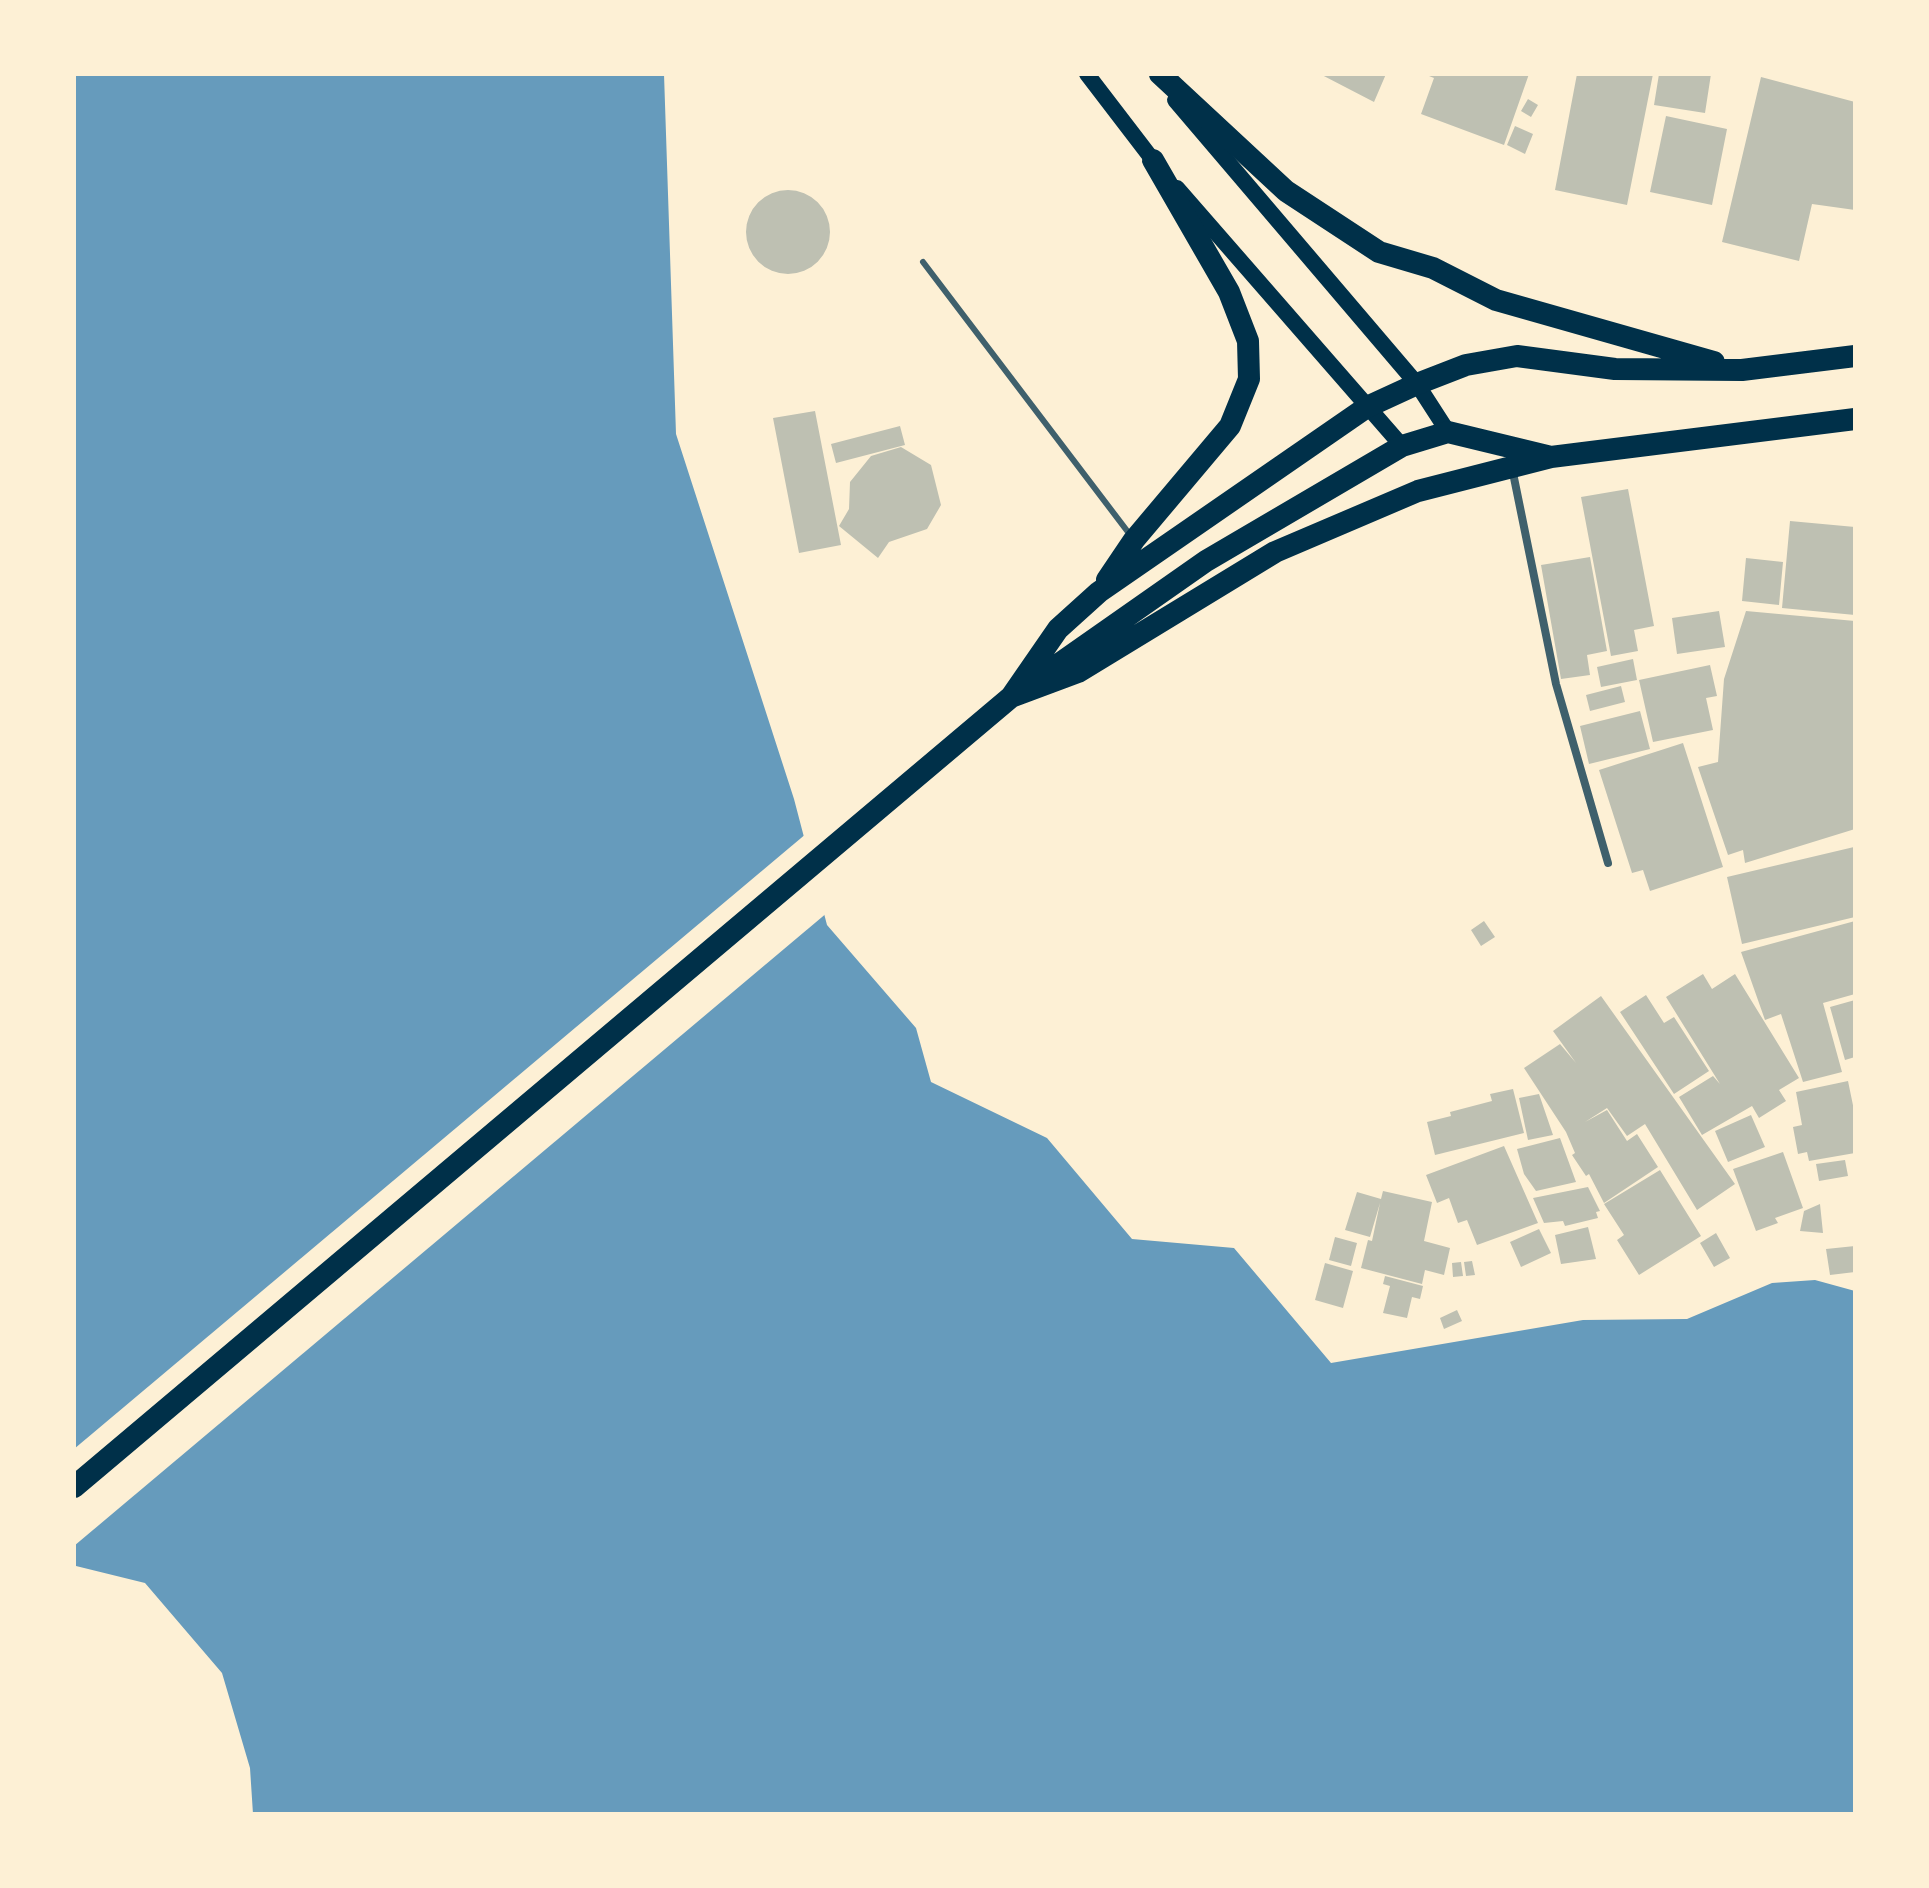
<!DOCTYPE html>
<style>
body{margin:0}
#map{position:relative;width:1929px;height:1888px;overflow:hidden;background:#fdf0d5;font-family:Montserrat,sans-serif}
canvas{display:block}
.frame{position:absolute;inset:0;border:76px solid #fdf0d5;pointer-events:none}
</style>
<div id="map">
<canvas width="1929" height="1888"></canvas>
<div class="frame"></div>
</div>
<script>
const context = document.querySelector('canvas').getContext('2d');
context.lineJoin = 'round';
function paint(path, color) { context.fillStyle = color; context.fill(path, 'evenodd'); }
function trace(path, color, width, dash) { context.strokeStyle = color; context.lineWidth = width; context.lineCap = dash ? 'butt' : 'round'; context.setLineDash(dash || []); context.stroke(path); }
const water = new Path2D(`
 M 74,74 L 664,74 L 676,434 L 794,799 L 827,925 L 916,1028 L 931,1082 L 1047,1138 L 1132,1239 L 1234,1248 L 1331,1363 L 1583,1320 L 1687,1319 L 1772,1283 L 1815,1280 L 1855,1291 L 1855,1814 L 253,1814 L 250,1768 L 222,1673 L 145,1583 L 76,1566 L 74,1560 Z`);
const pier = new Path2D(`
 M 807,833 L 828,912 L 74,1546 L 74,1449 Z`);
const building = new Path2D(`
 M 1320,74 L 1386,74 L 1374,102 Z
 M 1424,74 L 1529,74 L 1504,145 L 1421,114 L 1434,78 Z
 M 1577,74 L 1653,74 L 1627,205 L 1555,190 Z
 M 1659,74 L 1711,74 L 1705,113 L 1654,105 Z
 M 1761,77 L 1855,102 L 1855,210 L 1812,204 L 1799,261 L 1722,242 Z
 M 1528,99 L 1538,105 L 1531,117 L 1521,111 Z
 M 1666,116 L 1727,129 L 1712,205 L 1650,192 Z
 M 1515,126 L 1533,134 L 1525,154 L 1507,145 Z
 M746 232a42 42 0 1 1 84 0a42 42 0 1 1-84 0Z
 M 815,411 L 841,545 L 799,553 L 773,418 Z
 M 900,426 L 905,445 L 836,463 L 831,444 Z
 M 901,447 L 931,465 L 941,505 L 927,529 L 889,542 L 878,558 L 839,526 L 849,509 L 850,482 L 871,456 Z
 M 1628,489 L 1654,626 L 1634,630 L 1638,651 L 1611,656 L 1581,497 Z
 M 1790,521 L 1855,527 L 1855,615 L 1782,608 Z
 M 1590,557 L 1607,651 L 1587,655 L 1590,675 L 1561,679 L 1541,565 Z
 M 1746,558 L 1783,562 L 1779,605 L 1742,601 Z
 M 1719,611 L 1725,647 L 1677,654 L 1672,618 Z
 M 1746,611 L 1855,621 L 1855,829 L 1745,863 L 1743,850 L 1728,855 L 1698,767 L 1718,762 L 1724,679 Z
 M 1633,659 L 1637,680 L 1601,687 L 1597,667 Z
 M 1710,665 L 1717,696 L 1706,698 L 1713,730 L 1653,742 L 1639,680 Z
 M 1621,686 L 1625,702 L 1590,711 L 1586,695 Z
 M 1640,711 L 1650,749 L 1589,764 L 1580,726 Z
 M 1683,743 L 1723,867 L 1650,891 L 1643,870 L 1632,873 L 1599,770 Z
 M 1854,847 L 1855,917 L 1742,944 L 1727,877 Z
 M 1484,921 L 1495,937 L 1481,946 L 1471,930 Z
 M 1855,921 L 1855,994 L 1823,1003 L 1842,1072 L 1803,1082 L 1781,1014 L 1765,1020 L 1741,952 Z
 M 1703,974 L 1712,989 L 1735,974 L 1799,1078 L 1779,1090 L 1786,1101 L 1759,1118 L 1752,1106 L 1702,1135 L 1679,1097 L 1713,1076 L 1720,1084 L 1666,997 Z
 M 1646,995 L 1664,1023 L 1674,1017 L 1709,1071 L 1674,1094 L 1620,1012 Z
 M 1601,996 L 1735,1184 L 1697,1210 L 1645,1124 L 1627,1136 L 1607,1108 L 1585,1122 L 1607,1110 L 1627,1141 L 1637,1134 L 1658,1167 L 1604,1203 L 1589,1174 L 1586,1176 L 1572,1155 L 1575,1153 L 1566,1132 L 1524,1068 L 1560,1044 L 1576,1063 L 1553,1031 Z
 M 1855,1000 L 1855,1057 L 1845,1060 L 1830,1007 Z
 M 1848,1081 L 1855,1115 L 1855,1153 L 1809,1161 L 1807,1152 L 1798,1154 L 1793,1127 L 1802,1125 L 1796,1092 Z
 M 1513,1089 L 1524,1133 L 1435,1155 L 1427,1122 L 1451,1116 L 1450,1112 L 1492,1101 L 1490,1094 Z
 M 1539,1094 L 1553,1135 L 1528,1140 L 1519,1098 Z
 M 1751,1115 L 1765,1147 L 1728,1162 L 1715,1131 Z
 M 1560,1138 L 1576,1182 L 1536,1191 L 1524,1174 L 1517,1149 Z
 M 1504,1146 L 1538,1223 L 1477,1245 L 1467,1220 L 1458,1223 L 1449,1198 L 1437,1203 L 1426,1175 Z
 M 1783,1152 L 1803,1208 L 1775,1218 L 1778,1223 L 1756,1231 L 1733,1169 Z
 M 1845,1160 L 1848,1176 L 1819,1181 L 1816,1164 Z
 M 1660,1170 L 1701,1236 L 1639,1275 L 1617,1240 L 1624,1235 L 1604,1204 Z
 M 1588,1187 L 1600,1211 L 1596,1212 L 1598,1218 L 1565,1226 L 1563,1221 L 1544,1223 L 1533,1198 Z
 M 1383,1191 L 1432,1202 L 1424,1241 L 1450,1248 L 1444,1275 L 1425,1270 L 1422,1284 L 1361,1268 L 1368,1240 L 1372,1241 L 1380,1203 L 1370,1237 L 1345,1230 L 1357,1192 L 1381,1199 Z
 M 1820,1204 L 1823,1233 L 1800,1231 L 1804,1211 Z
 M 1588,1227 L 1596,1259 L 1561,1264 L 1555,1235 Z
 M 1539,1229 L 1551,1253 L 1521,1267 L 1510,1242 Z
 M 1716,1233 L 1730,1258 L 1714,1267 L 1700,1243 Z
 M 1335,1237 L 1357,1243 L 1351,1266 L 1329,1260 Z
 M 1855,1246 L 1855,1272 L 1830,1275 L 1826,1249 Z
 M 1472,1261 L 1475,1275 L 1466,1276 L 1464,1262 Z
 M 1461,1262 L 1463,1276 L 1453,1277 L 1452,1263 Z
 M 1325,1263 L 1353,1271 L 1343,1308 L 1315,1300 Z
 M 1385,1276 L 1423,1286 L 1420,1299 L 1412,1297 L 1407,1318 L 1383,1313 L 1390,1286 L 1383,1284 Z
 M 1457,1310 L 1462,1321 L 1444,1329 L 1440,1318 Z`);
const service = new Path2D(`
 M 923,262 L 1131,536`);
const minor = new Path2D(`
 M 1512,468 L 1556,684 L 1608,863`);
const secondary = new Path2D(`
 M 1087,74 L 1159,168
 M 1175,100 L 1417,384 L 1448,432
 M 1177,188 L 1402,446`);
const trunk = new Path2D(`
 M 1160,74 L 1286,191 L 1379,252 L 1433,268 L 1496,300 L 1714,362
 M 1107,580 L 1134,540 L 1230,426 L 1249,379 L 1248,341 L 1229,292 L 1153,160
 M 1039,678 L 1206,561 L 1402,446 L 1448,432 L 1547,456
 M 1011,697 L 1078,672 L 1275,552 L 1418,491 L 1551,457 L 1855,419
 M 74,1487 L 1011,697 L 1058,629 L 1099,592 L 1367,407 L 1417,384 L 1466,365 L 1517,356 L 1615,369 L 1742,370 L 1855,356`);
paint(water, '#669bbc');
paint(pier, '#fdf0d5');
paint(building, '#bec0b2');
trace(service, '#3f606c', 6);
trace(minor, '#3f606c', 8);
trace(secondary, '#003049', 16);
trace(trunk, '#003049', 22);
</script>
